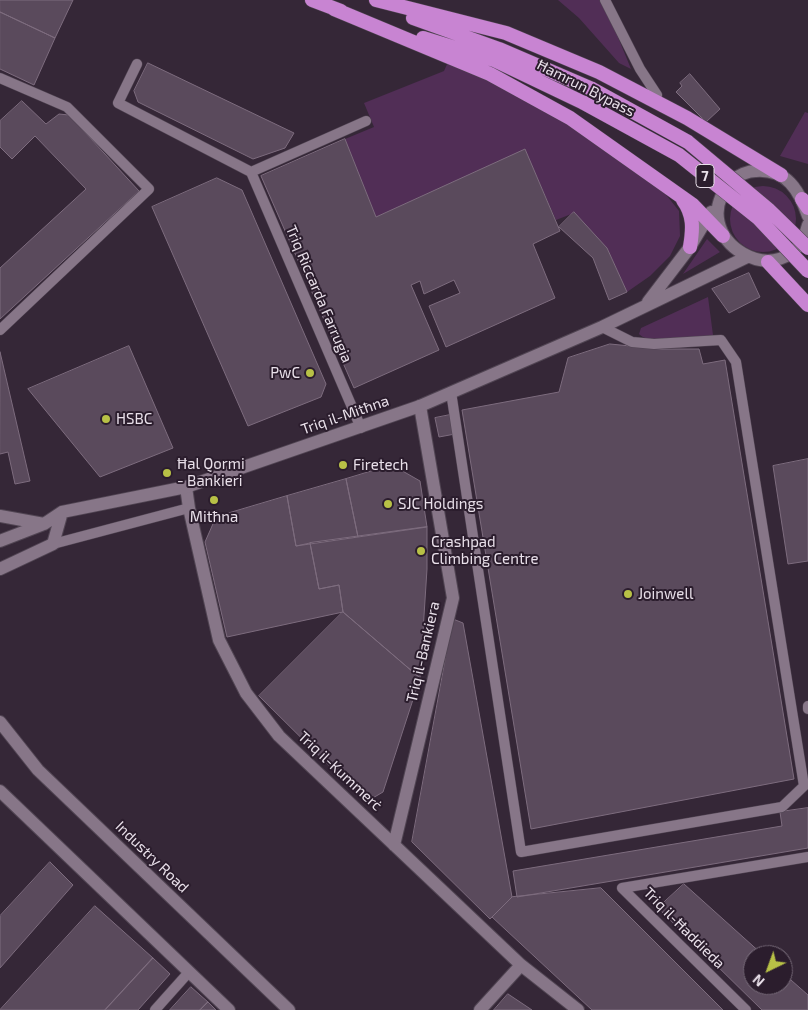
<!DOCTYPE html>
<meta charset="utf-8">
<style>
body{margin:0}
#map{position:relative;width:808px;height:1010px;overflow:hidden;background:#352737;font-family:"Exo 2",sans-serif}
canvas{display:block}
.north{position:absolute;left:743px;top:945px;width:50px;height:50px;box-sizing:border-box;background:#2b1d2d;border:1px solid #776b79;border-radius:50%;rotate:222deg;font-size:14px;font-weight:700;line-height:20px;text-align:center;color:#e9e0ea}
.north::after{content:'';display:block;margin:auto;width:18px;height:22px;background:#b8c146;clip-path:polygon(50% 0,100% 100%,50% 72%,0 100%)}
</style>
<div id="map">
<canvas width="808" height="1010"></canvas>
<div class="north">N</div>
</div>
<script>
const context = document.querySelector('canvas').getContext('2d');
context.lineJoin = 'round';
function paint(path, color) { context.fillStyle = color; context.fill(path, 'evenodd'); }
function trace(path, color, width, dash) { context.strokeStyle = color; context.lineWidth = width; context.lineCap = dash ? 'butt' : 'round'; context.setLineDash(dash || []); context.stroke(path); }
function label(font, color, halo, rows, align = 'center') {
  context.font = font + ' "Exo 2",sans-serif'; context.lineWidth = 4; context.setLineDash([]); context.textBaseline = 'middle'; context.strokeStyle = halo; context.fillStyle = color; for (const [text, x, y, turn = 0] of rows) {
    context.save(); context.translate(x, y); context.rotate((+turn || 0) * Math.PI / 180); context.textAlign = isNaN(turn) ? turn : align; if (halo) context.strokeText(text, 0, 0); context.fillText(text, 0, 0); context.restore();
  }
}
const green = new Path2D(`
 M 558,0 L 603,0 L 631,69 L 619,63 L 579,18 Z
 M 448,62 L 511,90 L 576,127 L 664,192 L 679,211 L 680,236 L 670,256 L 650,276 L 627,292 L 607,248 L 574,213 L 556,220 L 525,150 L 376,217 L 345,139 L 374,127 L 364,103 L 444,71 Z
 M 805,112 L 808,113 L 808,164 L 780,156 Z
 M730 219a33 33 0 1 1 66 0a33 33 0 1 1-66 0Z
 M 707,239 L 720,252 L 683,274 Z
 M 708,297 L 713,335 C 698,337 649,346 639,334 L 641,328 Z`);
const building = new Path2D(`
 M 0,0 L 73,0 L 55,38 L 0,12 Z
 M 0,12 L 55,38 L 34,85 L 0,69 Z
 M 148,63 L 294,133 L 285,148 L 253,159 L 138,102 L 134,91 Z
 M 690,74 L 720,109 L 706,122 L 676,92 L 682,86 L 680,83 Z
 M 22,101 L 46,124 L 59,114 L 69,115 L 139,191 L 0,319 L 0,268 L 86,189 L 35,136 L 12,159 L 0,147 L 0,121 Z
 M 345,139 L 376,217 L 525,149 L 560,231 L 533,244 L 555,298 L 446,347 L 429,306 L 460,293 L 454,280 L 424,294 L 420,281 L 411,285 L 439,350 L 354,388 L 261,176 Z
 M 217,178 L 242,190 L 326,384 L 321,397 L 248,426 L 152,207 Z
 M 574,212 L 607,248 L 627,292 L 609,300 L 593,258 L 559,227 Z
 M 749,273 L 760,297 L 729,313 L 712,289 Z
 M 610,344 L 661,349 L 699,349 L 703,364 L 725,360 L 794,779 L 531,829 L 462,410 L 559,392 L 568,358 Z
 M 129,346 L 173,448 L 100,477 L 28,389 Z
 M 0,352 L 30,481 L 15,484 L 8,452 L 0,454 Z
 M 450,415 L 455,434 L 439,437 L 435,418 Z
 M 808,459 L 808,561 L 788,564 L 773,466 Z
 M 392,465 L 420,481 L 427,527 L 358,537 L 346,479 Z
 M 346,479 L 358,537 L 296,546 L 287,496 Z
 M 287,496 L 296,546 L 310,543 L 319,589 L 339,585 L 343,612 L 227,637 L 205,542 L 216,517 Z
 M 427,527 L 427,569 L 420,678 L 343,612 L 339,585 L 319,589 L 310,543 Z
 M 343,612 L 420,678 L 383,792 L 366,802 L 259,696 Z
 M 453,619 L 463,623 L 512,897 L 490,919 L 412,842 Z
 M 808,808 L 808,848 L 517,897 L 513,871 L 782,826 L 780,812 Z
 M 50,862 L 73,885 L 0,968 L 0,916 Z
 M 684,884 L 763,955 L 753,955 L 753,985 L 783,985 L 783,973 L 808,995 L 808,1010 L 762,1010 L 658,908 Z
 M 601,888 L 723,1010 L 592,1010 L 492,917 L 512,897 Z
 M 95,906 L 153,958 L 105,1010 L 0,1010 Z
 M 153,958 L 170,974 L 138,1010 L 105,1010 Z
 M 191,987 L 208,1002 L 200,1010 L 170,1010 Z
 M 508,994 L 532,1010 L 494,1010 Z
 M 208,1002 L 216,1010 L 200,1010 Z`);
const service = new Path2D(`
 M 605,0 L 640,69 L 657,95 L 653,100
 M 137,64 L 118,103 L 251,172 L 361,428
 M 0,78 L 67,107 L 149,189 L 0,330
 M 251,172 L 366,121
 M 451,392 L 521,852 L 782,807 L 804,786 L 736,362 L 721,340 L 654,344 L 632,342 L 602,327
 M 53,544 L 189,508
 M 808,706 L 808,709
 M 622,888 L 808,857
 M 622,888 L 746,1010
 M 155,1010 L 189,972`);
const minor = new Path2D(`
 M 186,487 L 189,508 L 219,640 L 246,693 L 279,736 L 521,965 L 578,1010
 M 0,722 L 38,770 L 289,1010
 M 0,791 L 229,1010
 M 394,845 L 453,598 L 420,406
 M 480,1010 L 521,965`);
const secondary = new Path2D(`
 M 808,216 C 799,190 787,169 756,171 C 748,171 738,175 732,181 C 679,238 788,302 808,225
 M 648,302 L 690,247 L 711,212
 M 0,516 L 44,524
 M 0,541 L 44,524 L 62,512 L 186,487 L 420,406 L 602,327 L 747,257
 M 0,569 L 53,544 L 62,512`);
const trunk = new Path2D(`
 M 312,0 L 341,11
 M 376,0 L 506,33 L 599,72 L 687,118 L 781,175
 M 334,9 L 490,74 L 570,118 L 693,205 L 723,236
 M 413,18 L 499,49 L 592,89
 M 423,38 L 494,60 L 584,103
 M 802,199 L 808,208
 M 683,200 C 694,215 693,229 690,247
 M 768,262 L 808,305`);
const trunkBridge = new Path2D(`
 M 592,89 L 688,142 L 768,209 L 808,248
 M 584,103 L 679,155 L 758,218 L 808,271`);
const markers = [
 [310,373,5,"#b8c146"],
 [106,419,5,"#b8c146"],
 [343,465,5,"#b8c146"],
 [167,473,5,"#b8c146"],
 [214,500,5,"#b8c146"],
 [388,504,5,"#b8c146"],
 [421,551,5,"#b8c146"],
 [628,594,5,"#b8c146"]
];
const shields = [
 [705,176,18]
];
const shieldNames = [
 ["7",705,176]
];
const streetNames = [
 ["Ħamrun Bypass",586,88,27],
 ["Triq Riccarda Farrugia",319,294,67],
 ["Triq il-Mitħna",345,415,-19],
 ["Triq il-Bankiera",423,652,-77],
 ["Triq il-Kummerċ",340,771,43],
 ["Industry Road",152,857,44],
 ["Triq il-Ħaddieda",684,928,45]
];
const poiNames = [
 ["PwC",300,373,"right"],
 ["HSBC",116,419],
 ["Ħal Qormi",177,464],
 ["- Bankieri",177,481],
 ["Firetech",353,465],
 ["SJC Holdings",398,504],
 ["Mitħna",214,517,"center"],
 ["Crashpad",431,542],
 ["Climbing Centre",431,559],
 ["Joinwell",638,594]
];
paint(green, '#512e56');
paint(building, '#5a4a5c');
trace(building, '#7d6c7e', 1);
trace(service, '#514553', 11);
trace(minor, '#514553', 14);
trace(secondary, '#514553', 14);
trace(trunk, '#514553', 15);
trace(service, '#877688', 10);
trace(minor, '#877688', 12);
trace(secondary, '#877688', 12);
trace(trunk, '#c884d2', 14);
trace(trunkBridge, '#514553', 15, []);
trace(trunkBridge, '#c884d2', 14);
for (const [x, y, r, color] of markers) { const dot = new Path2D(); dot.arc(x, y, r, 0, 2 * Math.PI); context.fillStyle = color; context.fill(dot); trace(dot, '#2b1d2d', 2); }
for (const [x, y, w] of shields) { const box = new Path2D(); box.roundRect(x - w / 2, y - 11.5, w, 23, 4); context.fillStyle = '#2b1d2d'; context.fill(box); trace(box, '#e9e0ea', 1); }
label('bold 14px', '#e9e0ea', null, shieldNames);
label('15px', '#e9e0ea', '#2b1d2d', streetNames);
label('15px', '#e9e0ea', '#2b1d2d', poiNames, 'left');
</script>
